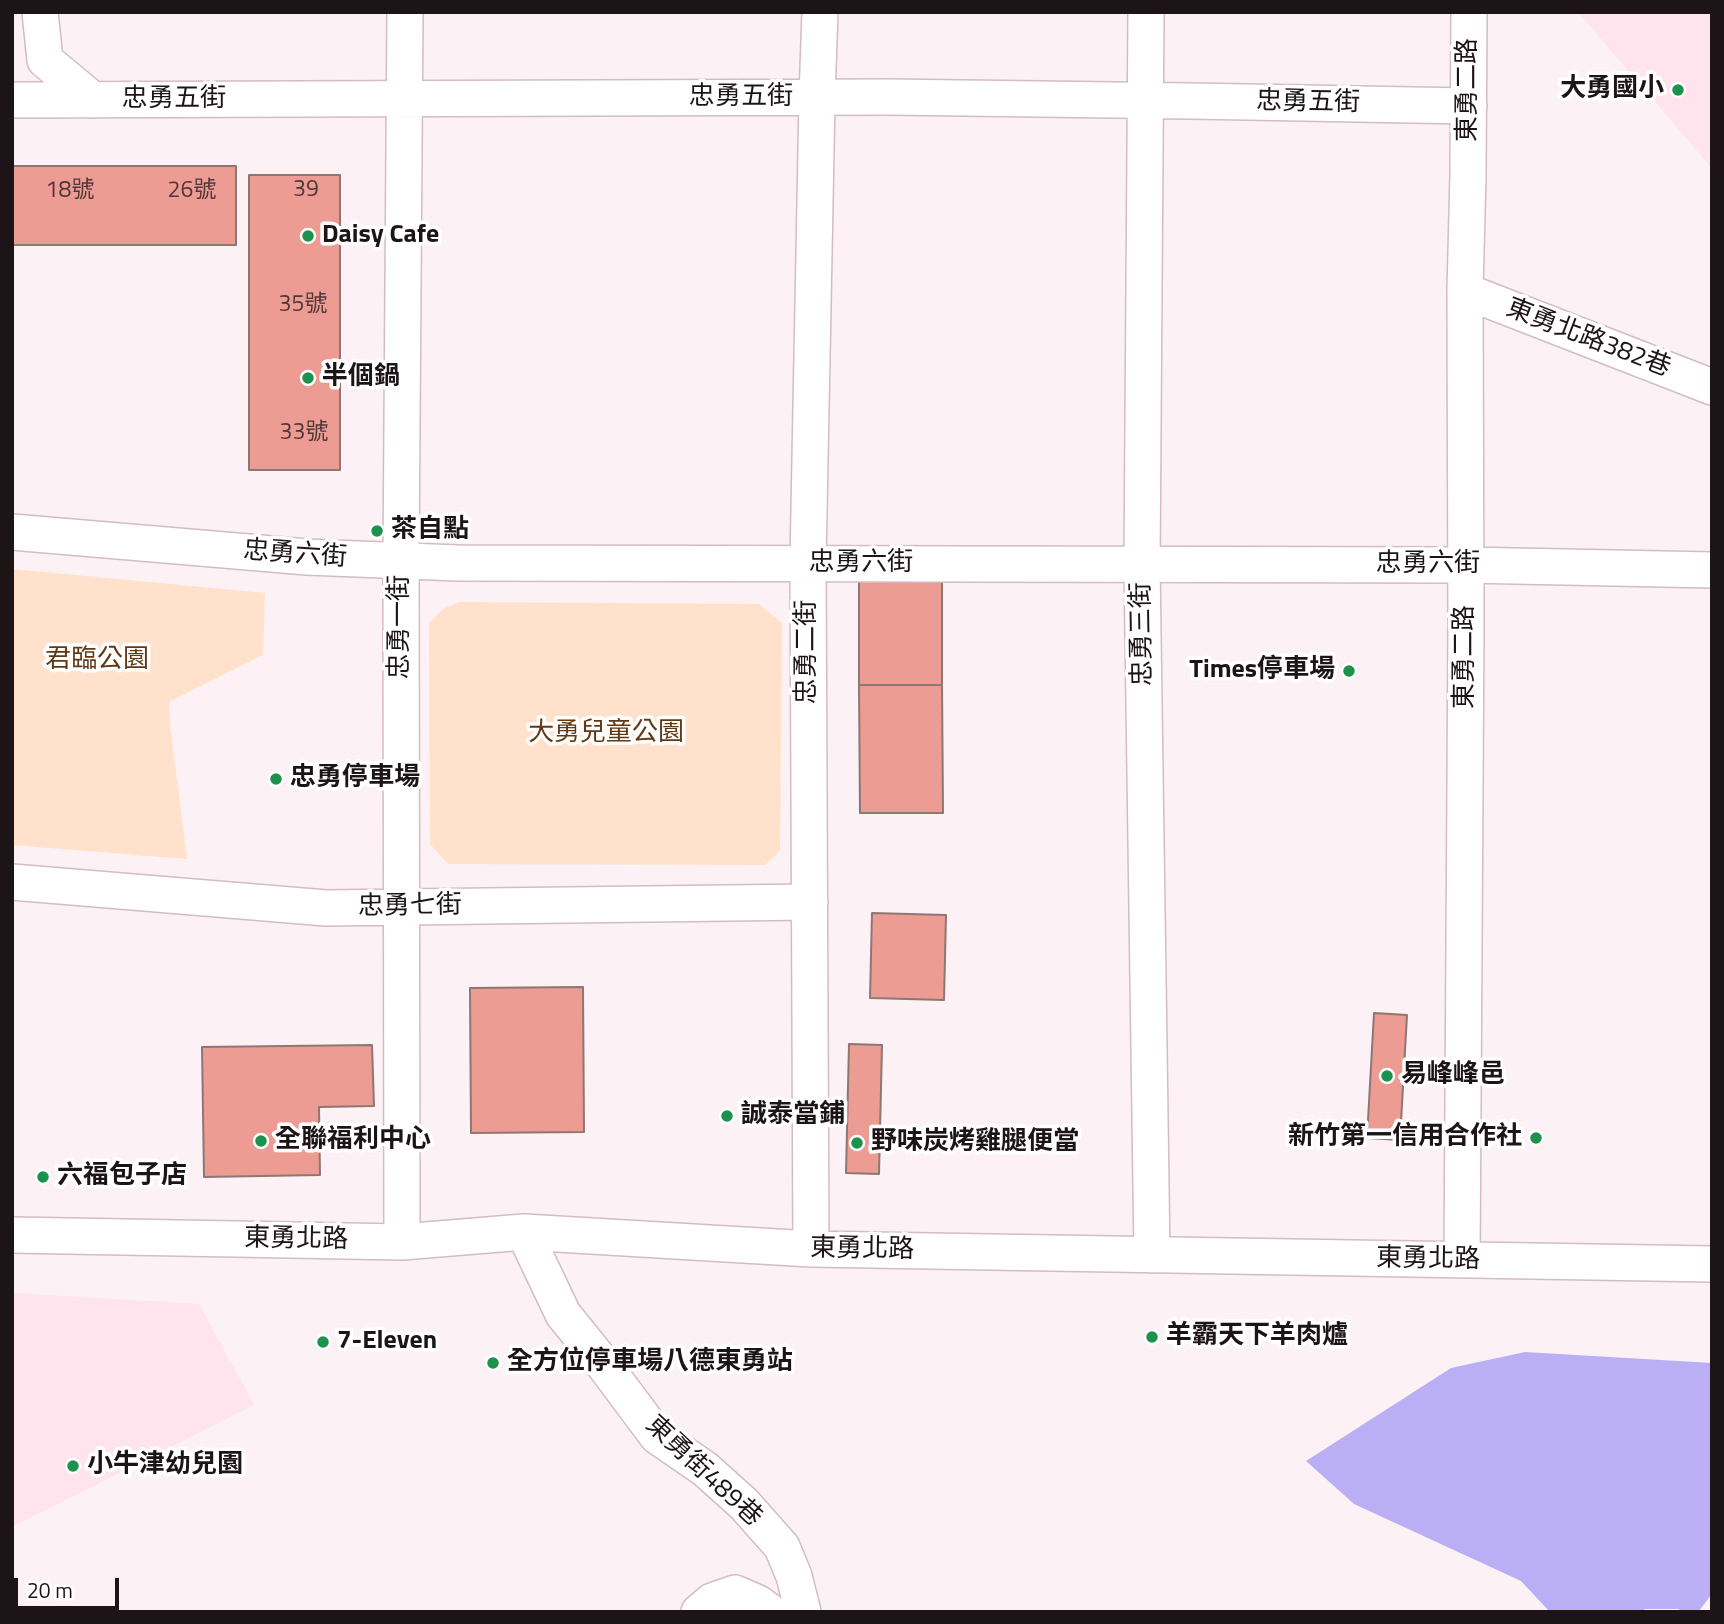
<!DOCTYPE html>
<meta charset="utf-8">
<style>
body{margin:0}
#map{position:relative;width:1724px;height:1624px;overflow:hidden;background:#fcf1f5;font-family:"Titillium Web",sans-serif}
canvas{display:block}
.frame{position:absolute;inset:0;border:14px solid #1d1418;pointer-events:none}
.scale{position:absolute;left:14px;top:1578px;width:105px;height:32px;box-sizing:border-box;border:4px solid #1d1418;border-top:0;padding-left:9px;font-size:21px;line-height:24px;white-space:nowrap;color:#1d1418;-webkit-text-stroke:5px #fff;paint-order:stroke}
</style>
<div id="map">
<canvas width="1724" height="1624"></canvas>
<div class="frame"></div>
<div class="scale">20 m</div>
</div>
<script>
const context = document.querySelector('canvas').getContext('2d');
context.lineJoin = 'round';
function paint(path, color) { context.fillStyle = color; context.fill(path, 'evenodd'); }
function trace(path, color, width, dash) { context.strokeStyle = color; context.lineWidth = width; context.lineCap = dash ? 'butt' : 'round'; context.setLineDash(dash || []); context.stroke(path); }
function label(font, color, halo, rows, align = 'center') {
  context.font = font + ' "Titillium Web","Noto Sans TC",sans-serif'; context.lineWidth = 7; context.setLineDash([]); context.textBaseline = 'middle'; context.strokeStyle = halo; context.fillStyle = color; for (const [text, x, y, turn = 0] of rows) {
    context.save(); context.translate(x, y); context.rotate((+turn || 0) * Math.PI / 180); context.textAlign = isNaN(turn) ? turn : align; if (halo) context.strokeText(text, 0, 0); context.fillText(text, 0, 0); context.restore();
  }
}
const built = new Path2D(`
 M 1578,12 L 1712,12 L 1712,168 Z
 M 12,1293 L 199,1304 L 254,1405 L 12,1527 Z`);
const green = new Path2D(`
 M 12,569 L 265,593 L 263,655 L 169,702 L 170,725 L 187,859 L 12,845 Z
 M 459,602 L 759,604 L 782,623 L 780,851 L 765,865 L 448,864 L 430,844 L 429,623 L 443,609 Z`);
const water = new Path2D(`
 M 1525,1352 L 1712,1363 L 1712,1594 L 1698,1612 L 1681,1612 L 1679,1609 L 1645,1609 L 1642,1612 L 1550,1612 L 1521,1581 L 1354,1504 L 1306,1461 L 1451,1368 Z`);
const building = new Path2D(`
 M 12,166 L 236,166 L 236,245 L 12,245 Z
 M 249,175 L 340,175 L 340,470 L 249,470 Z
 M 859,558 L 942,558 L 942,685 L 859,685 Z
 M 859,685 L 942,685 L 943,813 L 860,813 Z
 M 872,913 L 946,915 L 944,1000 L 870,998 Z
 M 583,987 L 584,1132 L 471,1133 L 470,988 Z
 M 1374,1013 L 1407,1015 L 1400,1140 L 1367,1138 Z
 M 849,1044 L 882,1045 L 879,1174 L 846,1173 Z
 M 372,1045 L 374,1106 L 319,1107 L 320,1175 L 204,1177 L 202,1047 Z`);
const minor = new Path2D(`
 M 40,12 L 45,60 L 93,100
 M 1146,12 L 1142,565 L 1152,1255
 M 12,100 L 887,97 L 1191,101 L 1469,106
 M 1465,291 L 1712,387
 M 12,532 L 307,557 L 458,563 L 1466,565 L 1712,570
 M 12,882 L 326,908 L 810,902
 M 524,1232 L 563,1314 L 604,1365 L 657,1436 L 705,1469 L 744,1504 L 782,1547 L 794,1576 L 803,1612
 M 12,1235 L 402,1242 L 524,1232 L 811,1249 L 1712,1264
 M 402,1242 L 401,561 L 405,12
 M 811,1249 L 808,563 L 817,98 L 820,12
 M 1462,1260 L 1466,626 L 1465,291 L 1468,174 L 1469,12
 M 699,1612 L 712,1601 L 735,1593 L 758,1603 L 770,1612`);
const markers = [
 [1678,90,7,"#1d924d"],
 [308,236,7,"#1d924d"],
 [308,378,7,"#1d924d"],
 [377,531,7,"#1d924d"],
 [1349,671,7,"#1d924d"],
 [276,779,7,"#1d924d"],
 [1387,1076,7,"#1d924d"],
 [727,1116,7,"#1d924d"],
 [1536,1138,7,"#1d924d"],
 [261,1141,7,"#1d924d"],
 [857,1143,7,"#1d924d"],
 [43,1177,7,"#1d924d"],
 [1152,1337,7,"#1d924d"],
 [323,1342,7,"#1d924d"],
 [493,1363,7,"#1d924d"],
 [73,1466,7,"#1d924d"]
];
const numberNames = [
 ["39",306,190],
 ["18號",70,191],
 ["26號",192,191],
 ["35號",303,305],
 ["33號",304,433]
];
const streetNames = [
 ["東勇二路",1469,90,-90],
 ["忠勇五街",741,98],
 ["忠勇五街",174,100],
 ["忠勇五街",1308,103,1],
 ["東勇北路382巷",1588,339,21],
 ["忠勇六街",295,555,4],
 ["忠勇六街",861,564],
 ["忠勇六街",1428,565],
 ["忠勇一街",401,627,-90],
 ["忠勇三街",1143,634,-91],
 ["忠勇二街",808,652,-90],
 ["東勇二路",1466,657,-90],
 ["忠勇七街",410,907,-1],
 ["東勇北路",296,1240,1],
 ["東勇北路",862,1250,1],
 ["東勇北路",1428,1260,1],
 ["東勇街489巷",703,1472,43]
];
const poiNames = [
 ["大勇國小",1664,90,"right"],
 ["Daisy Cafe",322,236],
 ["半個鍋",322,378],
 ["茶自點",391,531],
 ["Times停車場",1335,671,"right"],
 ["忠勇停車場",290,779],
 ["易峰峰邑",1401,1076],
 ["誠泰當鋪",741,1116],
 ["新竹第一信用合作社",1522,1138,"right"],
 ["全聯福利中心",275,1141],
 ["野味炭烤雞腿便當",871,1143],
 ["六福包子店",57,1177],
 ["羊霸天下羊肉爐",1166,1337],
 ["7-Eleven",337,1342],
 ["全方位停車場八德東勇站",507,1363],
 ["小牛津幼兒園",87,1466]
];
const parkNames = [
 ["君臨公園",97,661],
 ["大勇兒童公園",606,734]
];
paint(built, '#ffe3ed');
paint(green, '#ffe1cc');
paint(water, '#baaff5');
paint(building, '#ed9c94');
trace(building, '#8e7673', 2);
trace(minor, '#d4bcc5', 38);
trace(minor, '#fff', 35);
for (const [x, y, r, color] of markers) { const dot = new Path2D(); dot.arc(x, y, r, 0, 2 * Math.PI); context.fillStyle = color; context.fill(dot); trace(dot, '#fff', 2.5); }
label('23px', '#513637', null, numberNames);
label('26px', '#1d1418', '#fff', streetNames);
label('bold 26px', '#1d1418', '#fff', poiNames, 'left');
label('26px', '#633915', '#fff', parkNames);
</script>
